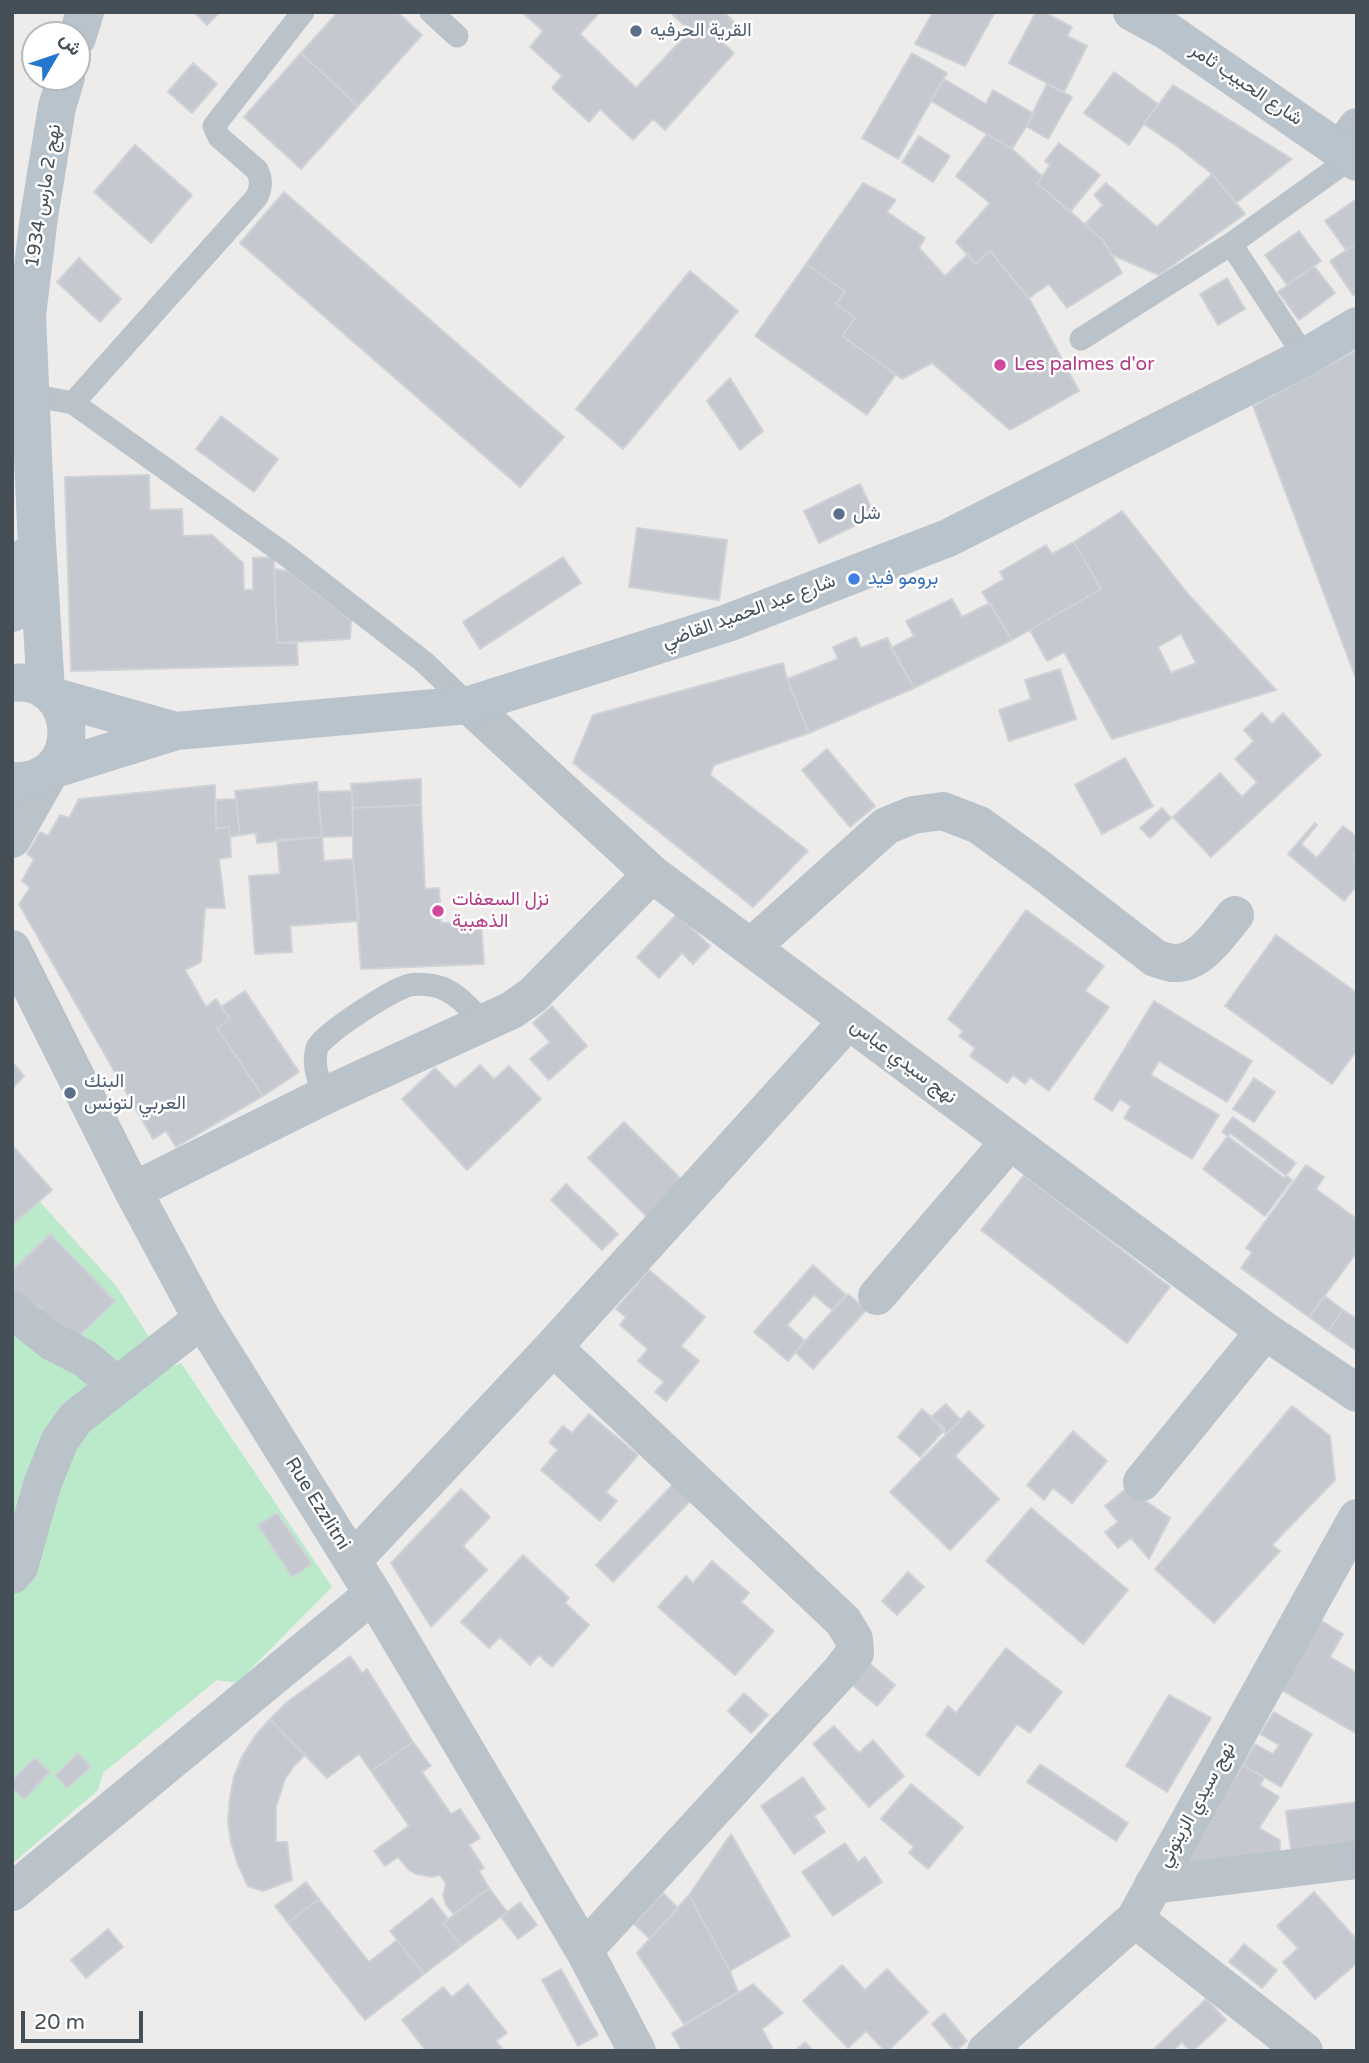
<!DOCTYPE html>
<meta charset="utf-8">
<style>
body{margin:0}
#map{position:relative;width:1369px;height:2063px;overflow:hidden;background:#eeebeb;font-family:"Varela Round",Vazirmatn,sans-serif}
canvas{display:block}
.frame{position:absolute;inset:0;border:14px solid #454f57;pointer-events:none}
.north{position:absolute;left:21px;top:21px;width:70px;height:70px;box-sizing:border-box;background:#fff;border:2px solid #b5b9bc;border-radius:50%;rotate:51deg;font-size:19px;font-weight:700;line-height:28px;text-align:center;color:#454f57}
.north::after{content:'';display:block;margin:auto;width:24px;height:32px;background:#2477cf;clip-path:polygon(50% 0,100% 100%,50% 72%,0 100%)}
.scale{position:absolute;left:21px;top:2011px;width:122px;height:32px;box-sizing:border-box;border:4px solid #454f57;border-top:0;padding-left:9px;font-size:21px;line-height:24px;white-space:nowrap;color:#454f57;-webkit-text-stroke:5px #fff;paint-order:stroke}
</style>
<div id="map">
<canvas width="1369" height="2063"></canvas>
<div class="frame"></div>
<div class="north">ش</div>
<div class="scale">20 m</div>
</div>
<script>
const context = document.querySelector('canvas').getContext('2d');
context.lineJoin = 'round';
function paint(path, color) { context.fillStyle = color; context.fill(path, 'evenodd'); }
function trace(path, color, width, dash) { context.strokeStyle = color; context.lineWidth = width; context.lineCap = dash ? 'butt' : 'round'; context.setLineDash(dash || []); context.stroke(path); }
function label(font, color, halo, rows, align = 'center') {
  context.font = font + ' "Varela Round",Vazirmatn,sans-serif'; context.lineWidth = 5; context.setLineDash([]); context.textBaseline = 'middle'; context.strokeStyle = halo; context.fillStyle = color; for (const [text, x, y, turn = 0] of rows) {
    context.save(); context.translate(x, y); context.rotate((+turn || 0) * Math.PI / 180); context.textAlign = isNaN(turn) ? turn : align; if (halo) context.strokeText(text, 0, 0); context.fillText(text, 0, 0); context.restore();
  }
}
const green = new Path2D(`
 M 12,1171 L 117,1287 L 169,1368 L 181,1363 L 332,1587 L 237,1683 L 217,1680 L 103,1773 L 98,1790 L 12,1864 Z`);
const building = new Path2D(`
 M 194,12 L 220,12 L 207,25 Z
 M 338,12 L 397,12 L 422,35 L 358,106 L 301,53 Z
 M 526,12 L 600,12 L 580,34 L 636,88 L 690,31 L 670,12 L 724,12 L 737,25 L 722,42 L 734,53 L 665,130 L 653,119 L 633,140 L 600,109 L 589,122 L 552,88 L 562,76 L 530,47 L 543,31 L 524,14 Z
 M 933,12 L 995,12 L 965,66 L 915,44 Z
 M 1036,12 L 1044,12 L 1072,27 L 1067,36 L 1087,46 L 1064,92 L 1009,63 Z
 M 301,53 L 358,106 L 301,169 L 244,117 Z
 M 912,53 L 947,73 L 898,159 L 862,138 Z
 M 193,63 L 217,84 L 192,113 L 168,92 Z
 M 1114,72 L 1158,104 L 1129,145 L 1084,113 Z
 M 944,79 L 986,104 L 993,90 L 1034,114 L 1012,149 L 931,101 Z
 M 1047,84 L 1072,97 L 1048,139 L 1026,126 Z
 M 1173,85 L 1292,159 L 1236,203 L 1212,174 L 1178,147 L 1144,124 Z
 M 987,134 L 1012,149 L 1042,176 L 1037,183 L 1103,240 L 1122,273 L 1067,308 L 1049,284 L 1029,298 L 990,251 L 976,264 L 956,242 L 990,203 L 956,176 Z
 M 919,136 L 950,156 L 933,182 L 902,162 Z
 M 1059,143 L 1100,175 L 1070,212 L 1037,183 L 1050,165 L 1045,161 Z
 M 135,145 L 192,195 L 151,243 L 94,192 Z
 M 1212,174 L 1245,214 L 1159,275 L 1112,255 L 1103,240 L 1085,224 L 1103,205 L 1094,195 L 1106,183 L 1157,227 Z
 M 863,183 L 896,200 L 887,212 L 925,238 L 919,248 L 945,276 L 968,254 L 976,264 L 990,251 L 1029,298 L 1079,391 L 1010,430 L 932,363 L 902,379 L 842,336 L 855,318 L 836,304 L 845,291 L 806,264 Z
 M 284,192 L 564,437 L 520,487 L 240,243 Z
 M 1355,200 L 1357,202 L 1357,243 L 1346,250 L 1325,221 Z
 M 1299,231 L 1321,261 L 1287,285 L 1265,255 Z
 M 1357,243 L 1357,293 L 1353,295 L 1330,261 Z
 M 79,258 L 121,299 L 100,322 L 57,282 Z
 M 806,264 L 845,291 L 836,304 L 855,318 L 842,336 L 896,374 L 867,415 L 755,336 Z
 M 1314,266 L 1335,293 L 1299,320 L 1278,292 Z
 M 690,271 L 738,311 L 623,449 L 576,409 Z
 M 1227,278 L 1245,309 L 1218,325 L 1200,294 Z
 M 1357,350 L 1357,681 L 1253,406 Z
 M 730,378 L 763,431 L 740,450 L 707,401 Z
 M 221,416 L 278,459 L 254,492 L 196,449 Z
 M 149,475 L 150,510 L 182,509 L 183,536 L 212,535 L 243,563 L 244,590 L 253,590 L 253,558 L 274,557 L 277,643 L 297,643 L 298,665 L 71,671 L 65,477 Z
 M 860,484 L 875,516 L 819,543 L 804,511 Z
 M 1122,511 L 1188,594 L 1276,690 L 1112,739 L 1064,652 L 1047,661 L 1030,630 L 1101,589 L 1074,542 ZM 1181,634 L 1196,663 L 1171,673 L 1158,647 Z
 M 637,528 L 727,540 L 719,600 L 629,587 Z
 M 1074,542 L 1101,589 L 1012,640 L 982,592 L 1004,579 L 1000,572 L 1046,545 L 1052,554 Z
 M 563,557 L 581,583 L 480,649 L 463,622 Z
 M 274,569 L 288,571 L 351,620 L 350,639 L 277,643 Z
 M 952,599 L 962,617 L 990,603 L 1012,640 L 914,688 L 891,648 L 914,636 L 906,621 Z
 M 856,637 L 861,648 L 887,638 L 914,688 L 809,733 L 787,679 L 838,659 L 833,647 Z
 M 783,663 L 787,679 L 809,733 L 714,765 L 710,775 L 808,851 L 753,907 L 573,763 L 593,715 Z
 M 1060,669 L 1076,719 L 1009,741 L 999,710 L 1031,699 L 1025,680 Z
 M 1262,713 L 1272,724 L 1283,713 L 1321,755 L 1211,857 L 1173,817 L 1220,773 L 1242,797 L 1257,782 L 1235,759 L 1254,741 L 1244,730 Z
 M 827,749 L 875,806 L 850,827 L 802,770 Z
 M 1125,758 L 1153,806 L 1102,834 L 1075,785 Z
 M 421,779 L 421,805 L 353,808 L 351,784 Z
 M 317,782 L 322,837 L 257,843 L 256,833 L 240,835 L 235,791 Z
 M 215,785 L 216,829 L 229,827 L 230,837 L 231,857 L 219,859 L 225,908 L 205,908 L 201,962 L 185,970 L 206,1007 L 216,999 L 230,1019 L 217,1028 L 263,1096 L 176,1147 L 166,1131 L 153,1139 L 19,904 L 30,888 L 22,881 L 34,859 L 27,854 L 40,832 L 48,836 L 60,815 L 69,818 L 79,799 Z
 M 352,791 L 353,836 L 322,837 L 318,792 Z
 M 236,799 L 240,835 L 230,837 L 229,827 L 216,829 L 216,800 Z
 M 421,805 L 425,889 L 439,888 L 441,923 L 481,922 L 484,964 L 361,969 L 353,859 L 353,808 Z
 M 1162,808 L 1171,818 L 1150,838 L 1140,828 Z
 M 1315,823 L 1317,825 L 1301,844 L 1317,858 L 1343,826 L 1357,837 L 1357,851 L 1354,855 L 1357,858 L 1357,885 L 1344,901 L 1288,854 Z
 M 322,837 L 324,861 L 353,859 L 359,921 L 290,926 L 292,952 L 255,954 L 249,876 L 280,874 L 277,840 Z
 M 1026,910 L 1104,966 L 1085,991 L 1109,1007 L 1049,1091 L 1030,1077 L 1025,1084 L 1013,1075 L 1007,1083 L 970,1056 L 975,1048 L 959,1036 L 963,1031 L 948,1019 Z
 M 677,914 L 710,946 L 693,964 L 682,953 L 659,978 L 637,957 Z
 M 1276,935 L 1357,993 L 1357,1050 L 1332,1084 L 1225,1006 Z
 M 245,991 L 299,1072 L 263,1096 L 217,1028 L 230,1019 L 221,1007 Z
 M 1154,1001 L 1252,1061 L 1227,1102 L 1159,1061 L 1151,1075 L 1219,1115 L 1192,1159 L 1124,1118 L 1131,1106 L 1120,1099 L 1112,1111 L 1094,1099 Z
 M 552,1006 L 587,1046 L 549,1080 L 530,1059 L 550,1042 L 533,1023 Z
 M 12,1062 L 24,1076 L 12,1089 Z
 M 480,1065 L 494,1079 L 509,1066 L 541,1099 L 467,1170 L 402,1099 L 435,1068 L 455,1088 Z
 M 1254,1078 L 1275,1092 L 1254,1122 L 1233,1109 Z
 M 1233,1117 L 1296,1163 L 1284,1178 L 1222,1132 Z
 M 624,1122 L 690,1188 L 654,1224 L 588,1158 Z
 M 1230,1133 L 1292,1180 L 1265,1216 L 1203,1169 Z
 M 12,1145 L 52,1190 L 12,1225 Z
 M 1306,1165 L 1324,1177 L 1316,1189 L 1357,1219 L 1357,1252 L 1309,1317 L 1241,1268 L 1252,1252 L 1246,1248 Z
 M 1024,1175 L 1170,1287 L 1127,1343 L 981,1230 Z
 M 566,1184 L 618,1234 L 602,1250 L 551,1200 Z
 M 50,1234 L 115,1301 L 73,1342 L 37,1305 L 31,1311 L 12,1293 L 12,1271 Z
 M 813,1265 L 846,1295 L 832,1310 L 814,1295 L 787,1325 L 805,1341 L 788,1361 L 754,1332 Z
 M 649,1270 L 705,1317 L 681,1346 L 699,1361 L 666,1401 L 655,1392 L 664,1382 L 638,1361 L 648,1349 L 620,1325 L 626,1317 L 616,1309 Z
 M 848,1294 L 866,1310 L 813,1369 L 795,1352 Z
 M 1325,1296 L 1343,1310 L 1328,1331 L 1309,1317 Z
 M 1343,1310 L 1357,1319 L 1357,1351 L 1328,1331 Z
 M 946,1404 L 961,1420 L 946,1434 L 931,1417 Z
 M 1292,1406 L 1330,1436 L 1335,1480 L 1272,1545 L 1280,1551 L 1214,1623 L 1155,1569 Z
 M 922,1409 L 945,1429 L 920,1457 L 898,1437 Z
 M 969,1411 L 984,1426 L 955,1456 L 999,1499 L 950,1550 L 890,1492 Z
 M 589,1414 L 638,1455 L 606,1492 L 617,1501 L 600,1521 L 541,1470 L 558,1450 L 549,1442 L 550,1441 L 563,1426 L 572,1433 Z
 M 1073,1431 L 1107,1461 L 1072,1503 L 1053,1488 L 1044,1500 L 1027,1485 Z
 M 676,1481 L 693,1498 L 613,1582 L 596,1565 Z
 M 1127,1488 L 1170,1518 L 1149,1559 L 1131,1538 L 1118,1548 L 1105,1532 L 1118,1522 L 1105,1506 Z
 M 461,1489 L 490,1517 L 463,1546 L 487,1570 L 431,1627 L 391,1563 Z
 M 1031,1508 L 1128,1590 L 1083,1644 L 986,1561 Z
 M 277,1513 L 312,1564 L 292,1577 L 258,1525 Z
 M 523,1555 L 569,1598 L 565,1603 L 589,1625 L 552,1667 L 539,1655 L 530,1665 L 500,1637 L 489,1648 L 461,1622 Z
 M 712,1561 L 749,1593 L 741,1602 L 774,1631 L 735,1675 L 658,1607 L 686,1576 L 693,1583 Z
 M 908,1572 L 924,1587 L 897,1615 L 882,1601 Z
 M 1320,1620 L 1343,1634 L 1330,1657 L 1357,1673 L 1357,1734 L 1280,1689 Z
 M 1006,1648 L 1062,1692 L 1030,1733 L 1017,1724 L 979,1776 L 926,1735 L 948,1706 L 956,1713 Z
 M 350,1656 L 362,1673 L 367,1669 L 413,1742 L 371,1771 L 359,1754 L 327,1778 L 270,1719 L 286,1703 Z
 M 869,1663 L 895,1685 L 877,1706 L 851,1684 Z
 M 744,1693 L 768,1715 L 751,1733 L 728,1711 Z
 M 1169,1695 L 1211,1718 L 1167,1792 L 1126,1766 Z
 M 1274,1712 L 1312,1734 L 1281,1787 L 1243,1765 L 1255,1744 L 1273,1754 L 1279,1745 L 1260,1734 Z
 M 270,1719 L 305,1755 L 294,1766 L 285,1779 L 276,1807 L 276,1842 L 287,1842 L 292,1880 L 263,1891 L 248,1886 L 238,1865 L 231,1843 L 228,1821 L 230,1798 L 234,1776 L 243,1755 L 255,1736 Z
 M 834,1726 L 859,1753 L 873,1740 L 904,1776 L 869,1807 L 813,1744 Z
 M 413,1742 L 431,1766 L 422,1772 L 451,1814 L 460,1809 L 480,1838 L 469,1845 L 484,1868 L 479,1871 L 489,1888 L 454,1914 L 446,1905 L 443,1895 L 446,1884 L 440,1875 L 432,1877 L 416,1874 L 409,1870 L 398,1857 L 385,1866 L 374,1851 L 409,1826 L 371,1771 Z
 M 78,1753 L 91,1767 L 67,1788 L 55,1775 Z
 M 35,1758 L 50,1772 L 24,1799 L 12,1788 L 12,1781 Z
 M 1040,1764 L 1128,1823 L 1116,1841 L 1027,1782 Z
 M 1243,1765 L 1264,1778 L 1260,1785 L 1279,1797 L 1259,1828 L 1280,1840 L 1279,1864 L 1178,1871 Z
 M 803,1777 L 825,1809 L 814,1816 L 825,1832 L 794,1854 L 761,1806 Z
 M 911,1784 L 963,1827 L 928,1869 L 909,1853 L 914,1847 L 881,1819 Z
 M 1357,1802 L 1357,1850 L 1292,1858 L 1286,1811 Z
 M 731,1834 L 790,1936 L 730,1971 L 689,1895 Z
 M 845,1843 L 858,1862 L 865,1857 L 882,1882 L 833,1916 L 802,1872 Z
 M 306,1882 L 319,1899 L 288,1923 L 275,1906 Z
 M 489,1888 L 507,1912 L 461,1946 L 443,1923 Z
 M 1314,1892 L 1357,1940 L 1357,1963 L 1315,1999 L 1283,1962 L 1298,1948 L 1277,1926 Z
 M 663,1893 L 678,1908 L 650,1939 L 634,1924 Z
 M 689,1895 L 730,1971 L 738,1992 L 684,2024 L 637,1953 Z
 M 432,1898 L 448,1919 L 443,1923 L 461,1946 L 424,1974 L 390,1931 Z
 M 319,1899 L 369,1962 L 397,1940 L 424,1974 L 365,2020 L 288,1923 Z
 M 520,1902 L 537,1925 L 518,1939 L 501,1917 Z
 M 108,1929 L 123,1947 L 86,1978 L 71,1960 Z
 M 1244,1944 L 1277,1970 L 1262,1988 L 1229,1962 Z
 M 842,1965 L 865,1990 L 887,1969 L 928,2012 L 888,2051 L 885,2051 L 866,2031 L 848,2048 L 803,2001 Z
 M 561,1969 L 598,2035 L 578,2046 L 542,1980 Z
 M 468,1984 L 507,2033 L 496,2041 L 504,2051 L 426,2051 L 402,2020 L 443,1987 L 452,1997 Z
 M 753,1984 L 783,2013 L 762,2029 L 774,2051 L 682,2051 L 672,2033 Z
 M 1206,1999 L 1226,2020 L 1193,2051 L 1190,2051 L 1182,2042 L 1173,2051 L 1152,2051 Z
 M 944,2013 L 967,2041 L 955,2051 L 932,2024 Z
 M 805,2042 L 814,2051 L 795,2051 Z`);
const lane = new Path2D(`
 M 431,12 L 457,36
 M 1081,339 L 1231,244
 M 1305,357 L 1231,244 L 1351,158
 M 31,395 L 73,403 L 257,197 C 261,187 262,180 257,170 L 219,137 L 214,126 L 303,12
 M 73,403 L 286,555 L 424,662 L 469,705
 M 324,1096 C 319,1081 312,1064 317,1048 C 321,1035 394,988 410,985 C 418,983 434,985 442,988 C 459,995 471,1010 484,1023`);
const street = new Path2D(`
 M 1341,150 L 1357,127
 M 469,705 L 652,874 L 1265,1331 L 1357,1393
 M 12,839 L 51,770
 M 751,947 L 886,826 L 913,815 L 943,811 L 979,825 L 1041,870 L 1155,958 C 1161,960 1167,962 1172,963 C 1200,965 1219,934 1235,915
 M 12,949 L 133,1191 L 202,1319 L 373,1594 L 584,1950 L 637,2051
 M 133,1191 L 324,1096 L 512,1010 L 533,995 L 652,874
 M 877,1296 L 1010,1141
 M 12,1310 L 51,1341 L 86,1359 L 117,1386
 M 553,1347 L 843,1621 L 854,1639 L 855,1653 L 841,1671 L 584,1950
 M 1142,1482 L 1265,1331
 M 353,1560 L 553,1347 L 848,1021
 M 12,1575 L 19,1567 L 42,1485 L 60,1440 L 76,1418 L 202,1319
 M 1153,1885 L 1357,1860
 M 12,1892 L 373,1594
 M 1135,1919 L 1304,2051
 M 986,2051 L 1135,1919 L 1357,1518`);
const secondary = new Path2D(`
 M 1132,12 L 1167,31 L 1357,162
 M 77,38 L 85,12
 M 12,613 L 28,555
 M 12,683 C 81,674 88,786 12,781
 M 46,691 L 36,526 L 27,315 L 39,217 L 57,107 L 66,77
 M 52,696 L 176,731
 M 51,770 L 176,731 L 469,705 L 728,623 L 948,538 L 1305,357 L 1357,326`);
const markers = [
 [636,31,7,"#5c6f8a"],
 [1000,365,7,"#d1479c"],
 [839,514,7,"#5c6f8a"],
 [854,579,7,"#3f7fe0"],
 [438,911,7,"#d1479c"],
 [70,1093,7,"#5c6f8a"]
];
const serviceNames = [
 ["القرية الحرفيه",650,31],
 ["شل",853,514],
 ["البنك",84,1082],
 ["العربي لتونس",84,1104]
];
const streetNames = [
 ["شارع الحبيب ثامر",1246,85,34],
 ["نهج 2 مارس 1934",44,196,-81],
 ["شارع عبد الحميد القاضي",749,612,-20],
 ["نهج سيدي عباس",903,1062,37],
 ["Rue Ezzlitni",317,1504,58],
 ["نهج سيدي الزيتوني",1197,1805,-61]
];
const hotelNames = [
 ["Les palmes d'or",1014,365],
 ["نزل السعفات",452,900],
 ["الذهبية",452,922]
];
const shopNames = [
 ["برومو فيد",868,579]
];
paint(green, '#bbeacb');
paint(building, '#c5c8ce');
trace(building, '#cfd2d7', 2);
trace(lane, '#bac3ca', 23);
trace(street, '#bac3ca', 38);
trace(secondary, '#b8c3cc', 38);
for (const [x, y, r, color] of markers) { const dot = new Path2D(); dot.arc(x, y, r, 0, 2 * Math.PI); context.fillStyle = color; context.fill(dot); trace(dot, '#fff', 2.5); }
label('19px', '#4e5e75', '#fff', serviceNames, 'left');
label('19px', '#454f57', '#fff', streetNames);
label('19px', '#b23c85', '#fff', hotelNames, 'left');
label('19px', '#366cbe', '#fff', shopNames, 'left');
</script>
